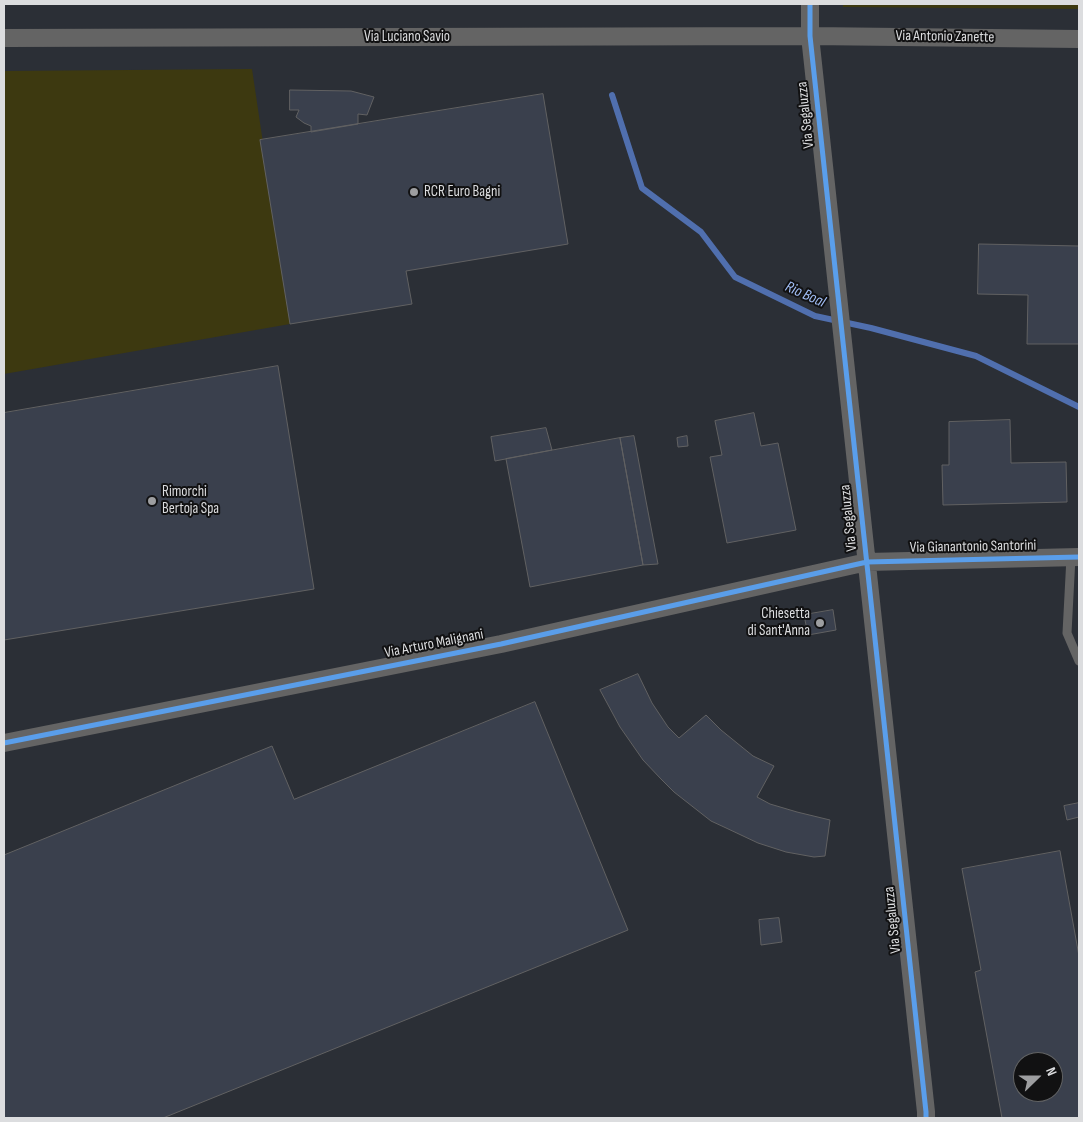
<!DOCTYPE html>
<style>
body{margin:0}
#map{position:relative;width:1083px;height:1122px;overflow:hidden;background:#28292a;font-family:"Sofia Sans Condensed",sans-serif}
canvas{display:block}
.frame{position:absolute;inset:0;border:5px solid #dcdddf;pointer-events:none}
.north{position:absolute;left:1013px;top:1052px;width:50px;height:50px;box-sizing:border-box;background:#111112;border:1px solid #626364;border-radius:50%;rotate:68deg;font-size:14px;font-weight:700;line-height:20px;text-align:center;color:#dcdddf}
.north::after{content:'';display:block;margin:auto;width:18px;height:22px;background:#9d9ea0;clip-path:polygon(50% 0,100% 100%,50% 72%,0 100%)}
</style>
<div id="map">
<canvas width="1083" height="1122"></canvas>
<div class="frame"></div>
<div class="north">N</div>
</div>
<script>
const context = document.querySelector('canvas').getContext('2d');
context.lineJoin = 'round';
function paint(path, color) { context.fillStyle = color; context.fill(path, 'evenodd'); }
function trace(path, color, width, dash) { context.strokeStyle = color; context.lineWidth = width; context.lineCap = dash ? 'butt' : 'round'; context.setLineDash(dash || []); context.stroke(path); }
function label(font, color, halo, rows, align = 'center') {
  context.font = font + ' "Sofia Sans Condensed",sans-serif'; context.lineWidth = 4; context.setLineDash([]); context.textBaseline = 'middle'; context.strokeStyle = halo; context.fillStyle = color; for (const [text, x, y, turn = 0] of rows) {
    context.save(); context.translate(x, y); context.rotate((+turn || 0) * Math.PI / 180); context.textAlign = isNaN(turn) ? turn : align; if (halo) context.strokeText(text, 0, 0); context.fillText(text, 0, 0); context.restore();
  }
}
const built = new Path2D(`
 M 4,4 L 1079,4 L 1079,1118 L 4,1118 ZM 1023,1062 L 1053,1062 L 1053,1092 L 1023,1092 Z`);
const green = new Path2D(`
 M 843,4 L 1079,4 L 1079,9 L 843,7 Z
 M 252,69 L 290,324 L 4,374 L 4,71 Z`);
const stream = new Path2D(`
 M 612,95 L 642,188 L 701,232 L 735,277 L 815,316 L 871,328 L 976,356 L 1079,407`);
const building = new Path2D(`
 M 290,90 L 351,91 L 374,97 L 367,115 L 358,114 L 358,124 L 311,132 L 311,126 L 304,123 L 296,117 L 299,110 L 290,110 Z
 M 543,94 L 568,244 L 406,271 L 412,304 L 290,324 L 260,140 Z
 M 979,244 L 1079,246 L 1079,344 L 1027,344 L 1028,295 L 978,294 Z
 M 278,366 L 314,589 L 4,640 L 4,413 Z
 M 754,413 L 761,446 L 778,443 L 796,530 L 727,543 L 710,457 L 722,455 L 715,421 Z
 M 1010,420 L 1011,463 L 1066,462 L 1067,502 L 943,505 L 942,465 L 949,465 L 949,422 Z
 M 546,428 L 552,450 L 495,461 L 491,437 Z
 M 634,436 L 646,501 L 658,564 L 643,565 L 638,537 L 620,438 Z
 M 687,436 L 688,446 L 678,447 L 677,438 Z
 M 620,438 L 643,565 L 530,587 L 506,459 Z
 M 833,610 L 836,630 L 808,635 L 804,615 Z
 M 638,674 L 652,703 L 668,727 L 679,738 L 706,715 L 721,730 L 753,756 L 774,766 L 757,797 L 770,804 L 797,812 L 830,820 L 825,856 L 814,857 L 786,852 L 758,843 L 724,827 L 711,821 L 674,792 L 661,779 L 643,760 L 620,727 L 600,690 Z
 M 535,702 L 628,930 L 163,1118 L 4,1118 L 4,855 L 272,746 L 294,799 Z
 M 1079,803 L 1079,817 L 1067,820 L 1064,806 Z
 M 1060,851 L 1079,956 L 1079,1118 L 1002,1118 L 975,972 L 981,970 L 962,869 ZM 1023,1062 L 1053,1062 L 1053,1092 L 1023,1092 Z
 M 779,918 L 782,942 L 761,945 L 759,920 Z`);
const lane = new Path2D(`
 M 1071,557 L 1067,633 L 1079,661`);
const street = new Path2D(`
 M 810,4 L 810,36 L 926,1112 L 926,1118
 M 4,38 L 810,36 L 1079,39
 M 4,743 L 501,644 L 867,562 L 1079,557`);
const cycleway = new Path2D(`
 M 810,4 L 810,36 L 926,1112 L 926,1118
 M 4,743 L 501,644 L 867,562 L 1079,557`);
const markers = [
 [414,192,5,"#9d9ea0"],
 [152,501,5,"#9d9ea0"],
 [820,623,5,"#9d9ea0"]
];
const streetNames = [
 ["Via Luciano Savio",407,37],
 ["Via Antonio Zanette",945,37,1],
 ["Via Segaluzza",806,115,-96],
 ["Via Segaluzza",849,518,-96],
 ["Via Gianantonio Santorini",973,547,-1],
 ["Via Arturo Malignani",434,644,-11],
 ["Via Segaluzza",893,920,-96]
];
const poiNames = [
 ["RCR Euro Bagni",424,192],
 ["Rimorchi",162,492],
 ["Bertoja Spa",162,509],
 ["Chiesetta",810,614,"right"],
 ["di Sant'Anna",810,631,"right"]
];
const waterNames = [
 ["Rio Boal",805,295,24]
];
paint(built, '#2b2f36');
paint(green, '#3d3910');
trace(stream, '#506fae', 6);
paint(building, '#3a404d');
trace(building, '#616162', 1);
trace(lane, '#646464', 9);
trace(street, '#646464', 18);
trace(cycleway, '#5a9eea', 5);
for (const [x, y, r, color] of markers) { const dot = new Path2D(); dot.arc(x, y, r, 0, 2 * Math.PI); context.fillStyle = color; context.fill(dot); trace(dot, '#111112', 2); }
label('15px', '#dcdddf', '#111112', streetNames);
label('15px', '#dcdddf', '#111112', poiNames, 'left');
label('italic 16px', '#a1bef6', '#111112', waterNames);
</script>
